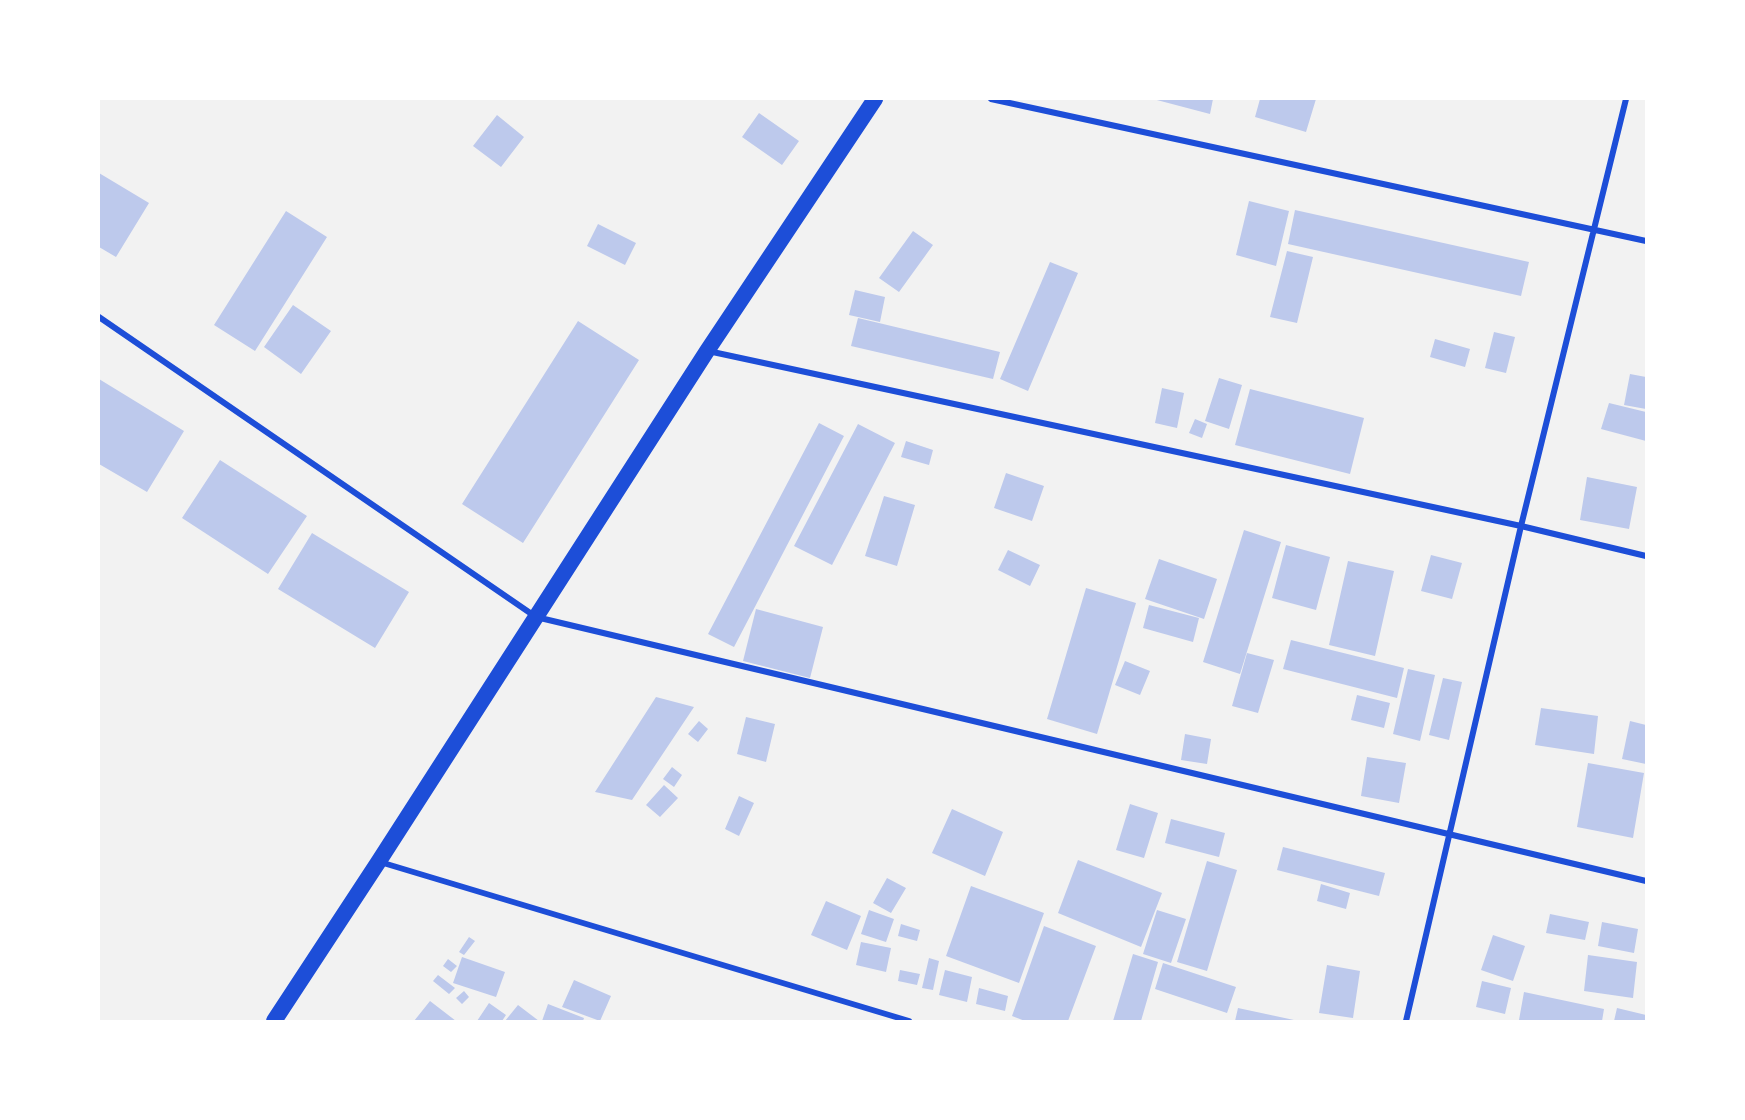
<!DOCTYPE html>
<style>
body{margin:0}
#map{position:relative;width:1745px;height:1120px;overflow:hidden;background:#f2f2f2;font-family:"Fira Sans",sans-serif}
canvas{display:block}
.frame{position:absolute;inset:0;border:100px solid #fff;pointer-events:none}
</style>
<div id="map">
<canvas width="1745" height="1120"></canvas>
<div class="frame"></div>
</div>
<script>
const context = document.querySelector('canvas').getContext('2d');
context.lineJoin = 'round';
function paint(path, color) { context.fillStyle = color; context.fill(path, 'evenodd'); }
function trace(path, color, width, dash) { context.strokeStyle = color; context.lineWidth = width; context.lineCap = dash ? 'butt' : 'round'; context.setLineDash(dash || []); context.stroke(path); }
const building = new Path2D(`
 M 1153,99 L 1213,99 L 1210,114 Z
 M 1260,99 L 1316,99 L 1306,132 L 1255,117 Z
 M 759,113 L 799,141 L 782,165 L 742,137 Z
 M 497,115 L 524,137 L 501,167 L 473,146 Z
 M 99,173 L 149,203 L 116,257 L 99,247 Z
 M 1249,201 L 1289,211 L 1276,266 L 1236,255 Z
 M 1295,210 L 1529,262 L 1521,296 L 1288,244 Z
 M 286,211 L 327,237 L 255,351 L 214,325 Z
 M 598,224 L 636,243 L 625,265 L 587,246 Z
 M 913,231 L 933,245 L 899,292 L 879,278 Z
 M 1287,251 L 1313,257 L 1297,323 L 1270,317 Z
 M 1050,262 L 1078,273 L 1028,391 L 1000,379 Z
 M 855,290 L 885,297 L 880,322 L 849,315 Z
 M 293,305 L 331,331 L 301,374 L 264,347 Z
 M 858,318 L 1000,352 L 993,379 L 851,346 Z
 M 578,321 L 639,360 L 523,543 L 462,504 Z
 M 1494,332 L 1515,337 L 1506,373 L 1485,368 Z
 M 1435,339 L 1470,349 L 1465,367 L 1430,357 Z
 M 1630,374 L 1646,377 L 1646,409 L 1624,405 Z
 M 1219,378 L 1242,385 L 1229,429 L 1205,421 Z
 M 99,379 L 184,431 L 147,492 L 99,464 Z
 M 1162,388 L 1184,393 L 1177,428 L 1155,423 Z
 M 1250,389 L 1364,418 L 1350,474 L 1235,445 Z
 M 1609,403 L 1646,412 L 1646,441 L 1601,429 Z
 M 1195,419 L 1207,424 L 1202,438 L 1189,433 Z
 M 819,423 L 844,436 L 734,647 L 708,634 Z
 M 858,424 L 895,443 L 832,565 L 794,546 Z
 M 906,441 L 933,450 L 929,465 L 901,457 Z
 M 220,460 L 307,516 L 268,574 L 182,518 Z
 M 1006,473 L 1044,486 L 1032,521 L 994,508 Z
 M 1587,477 L 1637,487 L 1629,529 L 1580,520 Z
 M 884,496 L 915,505 L 897,566 L 865,556 Z
 M 1244,530 L 1281,542 L 1240,674 L 1203,662 Z
 M 312,533 L 409,592 L 375,648 L 278,589 Z
 M 1286,545 L 1330,557 L 1316,610 L 1272,598 Z
 M 1008,550 L 1040,565 L 1030,586 L 998,570 Z
 M 1431,555 L 1462,563 L 1452,599 L 1421,591 Z
 M 1159,559 L 1217,579 L 1204,619 L 1145,599 Z
 M 1348,561 L 1394,571 L 1375,656 L 1329,645 Z
 M 1086,588 L 1136,603 L 1097,734 L 1047,719 Z
 M 1149,605 L 1199,618 L 1193,642 L 1143,628 Z
 M 756,609 L 823,627 L 810,678 L 743,661 Z
 M 1291,640 L 1404,668 L 1397,698 L 1283,669 Z
 M 1247,653 L 1274,660 L 1258,713 L 1232,706 Z
 M 1125,661 L 1150,671 L 1140,695 L 1115,685 Z
 M 1408,669 L 1435,675 L 1420,741 L 1393,734 Z
 M 1443,678 L 1462,682 L 1449,740 L 1429,735 Z
 M 1357,695 L 1390,703 L 1384,728 L 1351,720 Z
 M 656,697 L 694,707 L 632,800 L 595,792 Z
 M 1541,708 L 1598,716 L 1594,754 L 1535,745 Z
 M 746,717 L 775,724 L 766,762 L 737,754 Z
 M 699,721 L 708,729 L 698,742 L 688,734 Z
 M 1630,721 L 1646,725 L 1646,764 L 1622,759 Z
 M 1185,734 L 1211,739 L 1207,764 L 1181,760 Z
 M 1367,757 L 1406,763 L 1399,803 L 1361,796 Z
 M 1588,763 L 1644,773 L 1633,838 L 1577,827 Z
 M 672,767 L 682,775 L 674,787 L 663,779 Z
 M 664,785 L 678,798 L 660,817 L 646,805 Z
 M 739,796 L 754,803 L 739,836 L 725,829 Z
 M 1130,804 L 1158,813 L 1144,858 L 1116,850 Z
 M 952,809 L 1003,832 L 985,876 L 932,853 Z
 M 1171,819 L 1225,833 L 1219,857 L 1165,843 Z
 M 1283,847 L 1385,873 L 1379,896 L 1277,870 Z
 M 1078,860 L 1162,893 L 1141,947 L 1058,913 Z
 M 1207,861 L 1237,870 L 1207,971 L 1177,962 Z
 M 887,878 L 906,888 L 891,913 L 873,903 Z
 M 1321,884 L 1350,893 L 1346,909 L 1317,901 Z
 M 971,886 L 1044,913 L 1019,983 L 946,956 Z
 M 826,901 L 861,916 L 847,950 L 811,935 Z
 M 869,910 L 894,919 L 886,942 L 861,934 Z
 M 1157,910 L 1186,919 L 1171,963 L 1143,954 Z
 M 1550,914 L 1589,922 L 1585,940 L 1546,933 Z
 M 1602,922 L 1638,929 L 1634,953 L 1598,946 Z
 M 901,924 L 920,930 L 917,941 L 898,936 Z
 M 1044,926 L 1096,946 L 1068,1021 L 1025,1021 L 1012,1016 Z
 M 1493,935 L 1525,946 L 1513,981 L 1481,970 Z
 M 469,937 L 475,941 L 464,955 L 459,952 Z
 M 861,942 L 891,948 L 886,972 L 856,965 Z
 M 1133,954 L 1158,962 L 1141,1021 L 1113,1021 Z
 M 1588,955 L 1637,962 L 1633,998 L 1584,991 Z
 M 462,957 L 505,972 L 496,997 L 453,983 Z
 M 929,958 L 939,961 L 933,990 L 922,988 Z
 M 448,959 L 457,966 L 451,972 L 443,966 Z
 M 1163,963 L 1236,987 L 1227,1013 L 1155,989 Z
 M 1327,965 L 1360,971 L 1353,1018 L 1319,1013 Z
 M 900,970 L 920,974 L 917,985 L 898,981 Z
 M 945,970 L 972,977 L 967,1002 L 939,995 Z
 M 438,975 L 455,988 L 449,994 L 433,981 Z
 M 574,980 L 611,996 L 600,1021 L 562,1007 Z
 M 1482,981 L 1511,988 L 1505,1014 L 1476,1007 Z
 M 979,988 L 1008,996 L 1005,1011 L 976,1004 Z
 M 464,991 L 469,997 L 462,1004 L 456,998 Z
 M 1524,992 L 1604,1009 L 1602,1021 L 1519,1020 Z
 M 430,1001 L 456,1021 L 414,1021 Z
 M 489,1003 L 506,1015 L 502,1021 L 477,1021 Z
 M 548,1004 L 584,1018 L 583,1021 L 542,1021 Z
 M 518,1005 L 539,1021 L 505,1021 Z
 M 1238,1008 L 1294,1020 L 1294,1021 L 1235,1021 Z
 M 1617,1008 L 1646,1015 L 1646,1021 L 1614,1021 Z`);
const minor = new Path2D(`
 M 991,99 L 1646,241
 M 99,317 L 536,617 L 1646,881
 M 708,351 L 1521,526 L 1646,556
 M 380,862 L 909,1021
 M 1406,1021 L 1521,526 L 1626,99`);
const trunk = new Path2D(`
 M 274,1021 L 379,861 L 707,351 L 875,99`);
paint(building, '#bdc9ec');
trace(minor, '#1d4ed8', 6);
trace(trunk, '#1d4ed8', 16);
</script>
